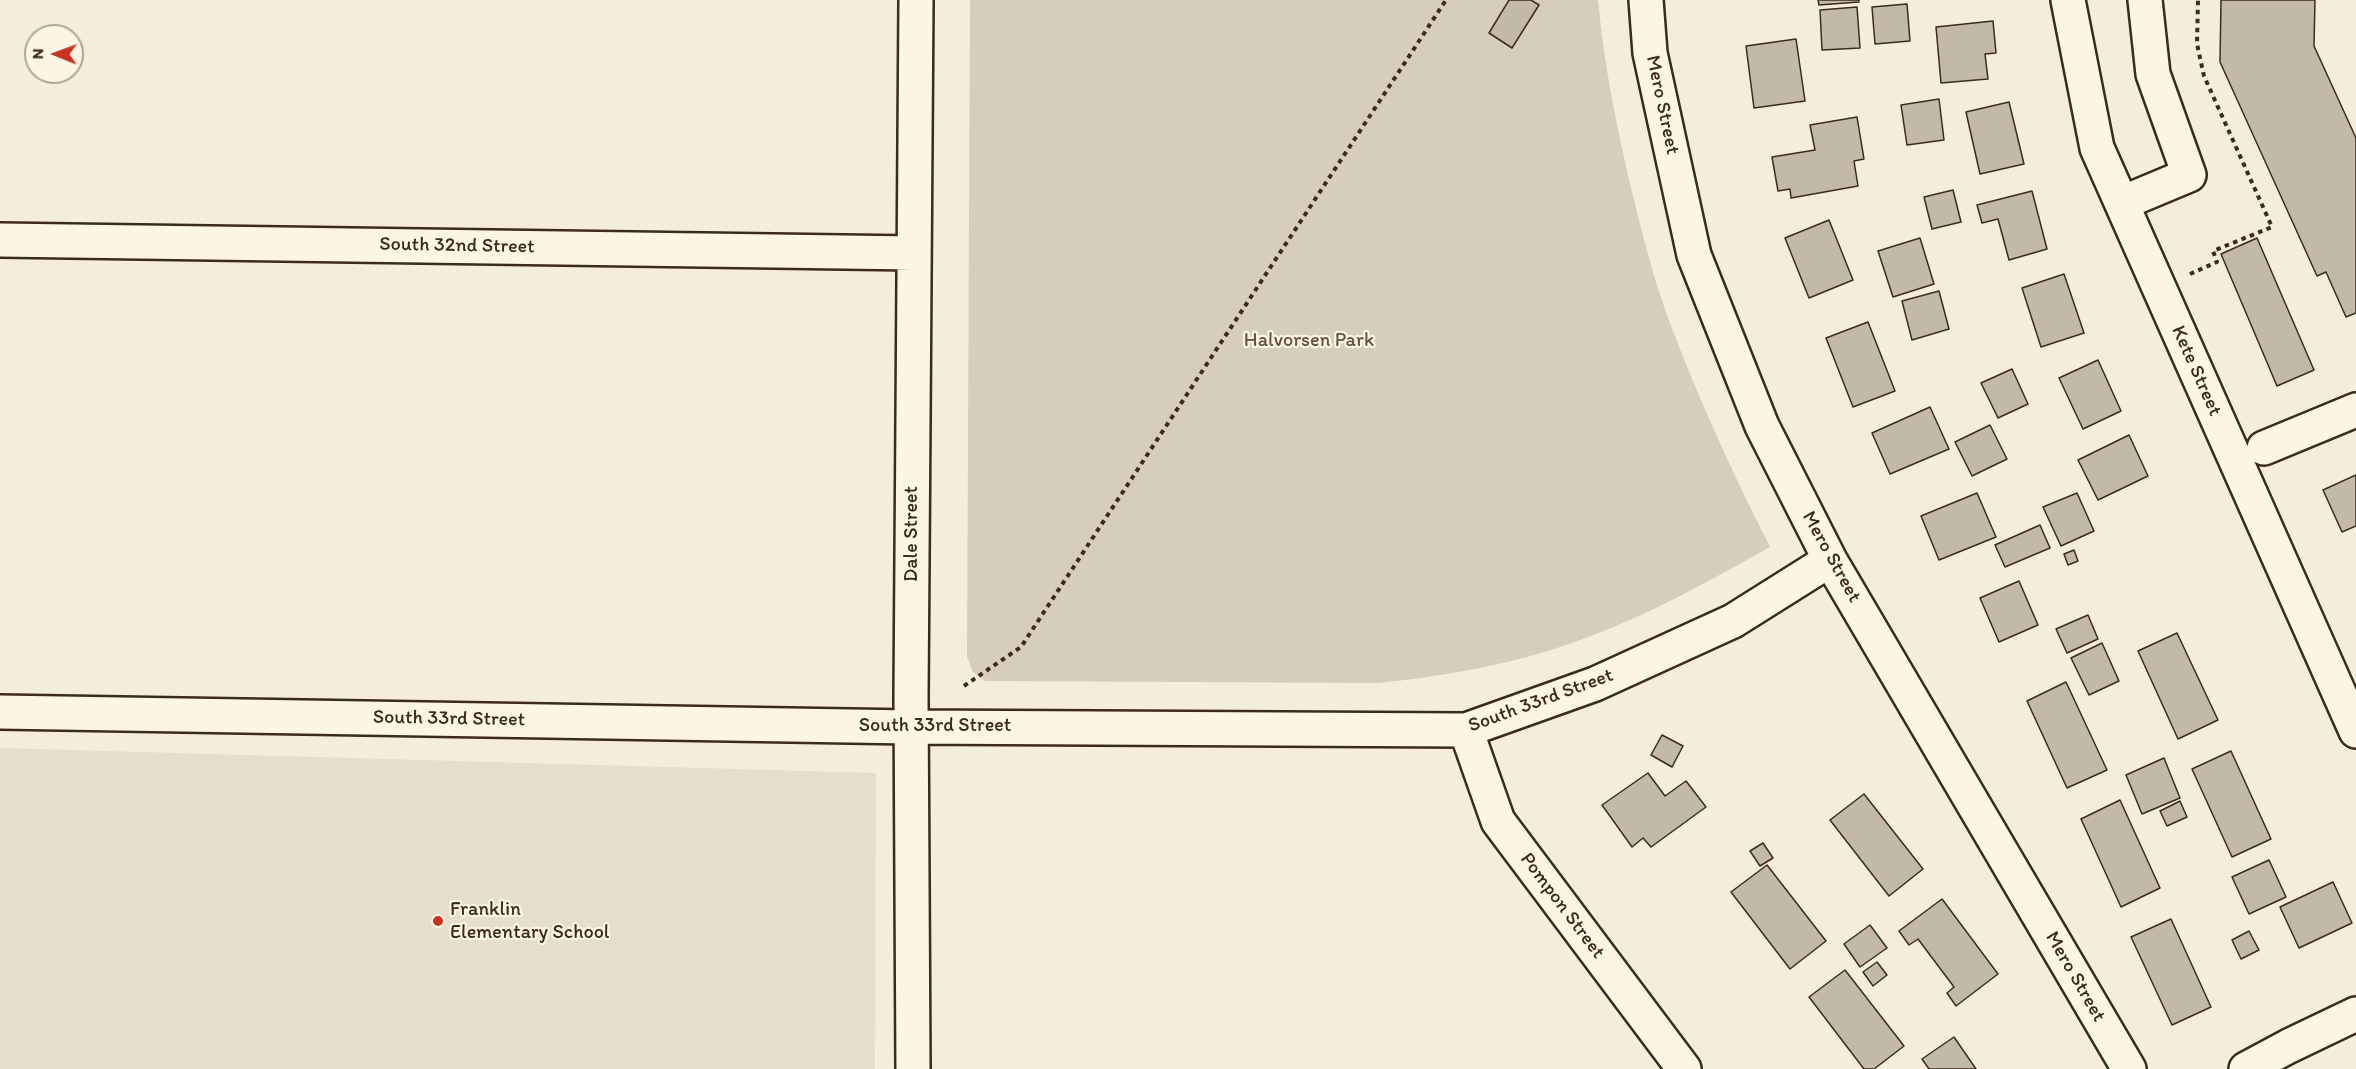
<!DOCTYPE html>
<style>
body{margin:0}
#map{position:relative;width:2356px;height:1069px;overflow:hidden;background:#f4eddd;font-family:Itim,sans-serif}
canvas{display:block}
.north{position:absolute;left:24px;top:24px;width:60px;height:60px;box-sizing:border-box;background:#fcf5e5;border:2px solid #afa495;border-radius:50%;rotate:271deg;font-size:16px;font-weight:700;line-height:24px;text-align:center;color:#3b2a1e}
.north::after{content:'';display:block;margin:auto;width:21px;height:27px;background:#c8321e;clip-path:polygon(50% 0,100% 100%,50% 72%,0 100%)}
</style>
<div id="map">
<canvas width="2356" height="1069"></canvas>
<div class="north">N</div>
</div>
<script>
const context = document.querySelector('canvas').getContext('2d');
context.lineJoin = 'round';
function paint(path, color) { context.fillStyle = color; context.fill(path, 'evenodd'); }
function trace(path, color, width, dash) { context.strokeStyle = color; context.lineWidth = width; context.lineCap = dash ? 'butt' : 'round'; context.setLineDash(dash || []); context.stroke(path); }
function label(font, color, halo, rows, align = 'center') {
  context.font = font + ' Itim,sans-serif'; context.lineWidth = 4.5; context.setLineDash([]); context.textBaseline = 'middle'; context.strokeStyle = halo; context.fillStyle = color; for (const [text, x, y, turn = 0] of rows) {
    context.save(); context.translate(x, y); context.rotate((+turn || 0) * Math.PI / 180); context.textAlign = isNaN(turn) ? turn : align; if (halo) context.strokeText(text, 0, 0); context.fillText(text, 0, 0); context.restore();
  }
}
const built = new Path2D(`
 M 0,748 L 876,773 L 875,1069 L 0,1069 Z`);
const green = new Path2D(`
 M 970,0 L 1598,0 C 1604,65 1617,129 1632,192 C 1643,236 1654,281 1670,323 C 1699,400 1733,474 1770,547 C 1701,586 1630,625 1554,649 C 1497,667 1438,677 1378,683 L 985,681 L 973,672 L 967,657 Z`);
const building = new Path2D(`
 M 1509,0 L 1531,0 L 1539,5 L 1512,48 L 1489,33 Z
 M 1818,0 L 1859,0 L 1859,2 L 1819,5 Z
 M 2221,0 L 2315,0 L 2314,46 L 2356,138 L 2356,313 L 2346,317 L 2326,272 L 2317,276 L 2220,62 Z
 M 1907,4 L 1910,41 L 1875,44 L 1872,7 Z
 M 1857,7 L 1860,48 L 1822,50 L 1820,10 Z
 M 1993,21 L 1996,53 L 1985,54 L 1988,79 L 1941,83 L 1936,27 Z
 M 1796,39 L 1805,101 L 1754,108 L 1746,46 Z
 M 1939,99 L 1944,140 L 1907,145 L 1901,105 Z
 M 2009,102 L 2024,164 L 1980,174 L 1966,112 Z
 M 1857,117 L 1864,159 L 1854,161 L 1858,186 L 1791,198 L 1790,189 L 1778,191 L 1772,157 L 1815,150 L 1810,125 Z
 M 1953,190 L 1961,222 L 1932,229 L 1924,197 Z
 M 2032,191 L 2047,249 L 2009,260 L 1998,219 L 1982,223 L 1977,205 Z
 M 1829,220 L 1853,280 L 1809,298 L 1785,238 Z
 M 1920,238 L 1934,284 L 1893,297 L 1878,251 Z
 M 2257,238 L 2314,370 L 2277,386 L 2221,254 Z
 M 2064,274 L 2084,333 L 2041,347 L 2022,288 Z
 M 1939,291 L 1949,329 L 1912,340 L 1902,301 Z
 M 1868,322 L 1895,391 L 1853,407 L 1826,338 Z
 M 2098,360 L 2121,411 L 2083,429 L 2059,378 Z
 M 2012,369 L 2028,404 L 1998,418 L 1981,383 Z
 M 1930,407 L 1949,449 L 1890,474 L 1872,433 Z
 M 1990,425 L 2007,459 L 1972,476 L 1955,442 Z
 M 2129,435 L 2148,476 L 2098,500 L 2078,460 Z
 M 2356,475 L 2356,526 L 2342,532 L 2323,490 Z
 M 1977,493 L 1996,537 L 1939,560 L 1921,516 Z
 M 2077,493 L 2094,531 L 2061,546 L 2043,507 Z
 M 2040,525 L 2050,548 L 2005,567 L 1995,545 Z
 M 2074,550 L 2078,561 L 2068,565 L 2064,554 Z
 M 2019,581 L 2038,625 L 1999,642 L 1980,598 Z
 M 2088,615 L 2098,639 L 2067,653 L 2056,629 Z
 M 2177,633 L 2218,720 L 2178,739 L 2138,651 Z
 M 2102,643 L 2119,681 L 2089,695 L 2071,658 Z
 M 2066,682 L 2107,770 L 2067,788 L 2027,701 Z
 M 1662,735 L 1683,746 L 1672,767 L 1651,755 Z
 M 2231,751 L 2271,839 L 2232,857 L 2192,769 Z
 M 2164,758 L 2180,798 L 2142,814 L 2126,775 Z
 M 1648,773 L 1665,796 L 1686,781 L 1706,807 L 1651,847 L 1643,838 L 1632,847 L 1602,805 Z
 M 1864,794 L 1923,869 L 1889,896 L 1830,820 Z
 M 2120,800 L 2160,888 L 2121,907 L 2081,819 Z
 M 2180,801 L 2187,817 L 2167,826 L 2160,811 Z
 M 1763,843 L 1773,858 L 1760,866 L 1750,851 Z
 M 2269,860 L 2286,897 L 2249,914 L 2232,877 Z
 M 1767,865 L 1826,941 L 1790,969 L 1731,892 Z
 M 2333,882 L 2352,923 L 2299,948 L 2280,907 Z
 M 1942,899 L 1998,974 L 1956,1006 L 1947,993 L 1954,987 L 1918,939 L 1909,945 L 1899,931 Z
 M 2171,919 L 2211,1007 L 2172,1025 L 2131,937 Z
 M 1870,925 L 1887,948 L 1860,967 L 1844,944 Z
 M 2249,931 L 2259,950 L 2241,959 L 2232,940 Z
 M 1877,962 L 1887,975 L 1873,986 L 1863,972 Z
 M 1845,970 L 1904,1046 L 1874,1069 L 1864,1069 L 1809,997 Z
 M 1954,1037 L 1976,1069 L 1929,1069 L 1922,1059 Z`);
const path = new Path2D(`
 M 2190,274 L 2217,262 L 2213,251 L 2272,227 L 2204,76 L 2197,44 L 2198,0
 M 964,686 L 1021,647 L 1446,0`);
const minor = new Path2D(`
 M 1646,0 L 1650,53 L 1694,255 L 1762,426 L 1830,560 L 2129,1069
 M 2068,0 L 2097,148 L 2356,731
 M 2122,203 L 2189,175 L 2153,74 L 2145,0
 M 0,240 L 914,253
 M 2264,448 L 2356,410
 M 0,712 L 911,727 L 1466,730 L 1595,684 L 1733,621 L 1830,560
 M 1466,730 L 1498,821 L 1684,1069
 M 913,1069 L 911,696 L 916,0
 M 2246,1069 L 2289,1046 L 2356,1014`);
const markers = [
 [438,921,6,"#c8321e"]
];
const streetNames = [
 ["Mero Street",1662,105,78],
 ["South 32nd Street",457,246,1],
 ["Kete Street",2196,371,66],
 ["Dale Street",912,534,-90],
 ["Mero Street",1831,557,61],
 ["South 33rd Street",1541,701,-20],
 ["South 33rd Street",449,719,1],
 ["South 33rd Street",935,726],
 ["Pompon Street",1562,906,53],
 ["Mero Street",2075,977,60]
];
const parkNames = [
 ["Halvorsen Park",1309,341]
];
const poiNames = [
 ["Franklin",450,910],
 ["Elementary School",450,933]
];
paint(built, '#e5ddce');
paint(green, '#d6cdbd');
paint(building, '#c3b9aa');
trace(building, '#3b2a1e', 1.5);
trace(minor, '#3b2a1e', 38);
trace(path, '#3b2a1e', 4, [4.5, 4.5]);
trace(minor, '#fcf5e5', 33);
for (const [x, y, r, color] of markers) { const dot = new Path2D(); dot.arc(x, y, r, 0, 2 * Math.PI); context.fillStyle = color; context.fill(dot); trace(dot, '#fcf5e5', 2); }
label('20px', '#3b2a1e', '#fcf5e5', streetNames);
label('20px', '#625346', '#fcf5e5', parkNames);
label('20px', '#3b2a1e', '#fcf5e5', poiNames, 'left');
</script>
